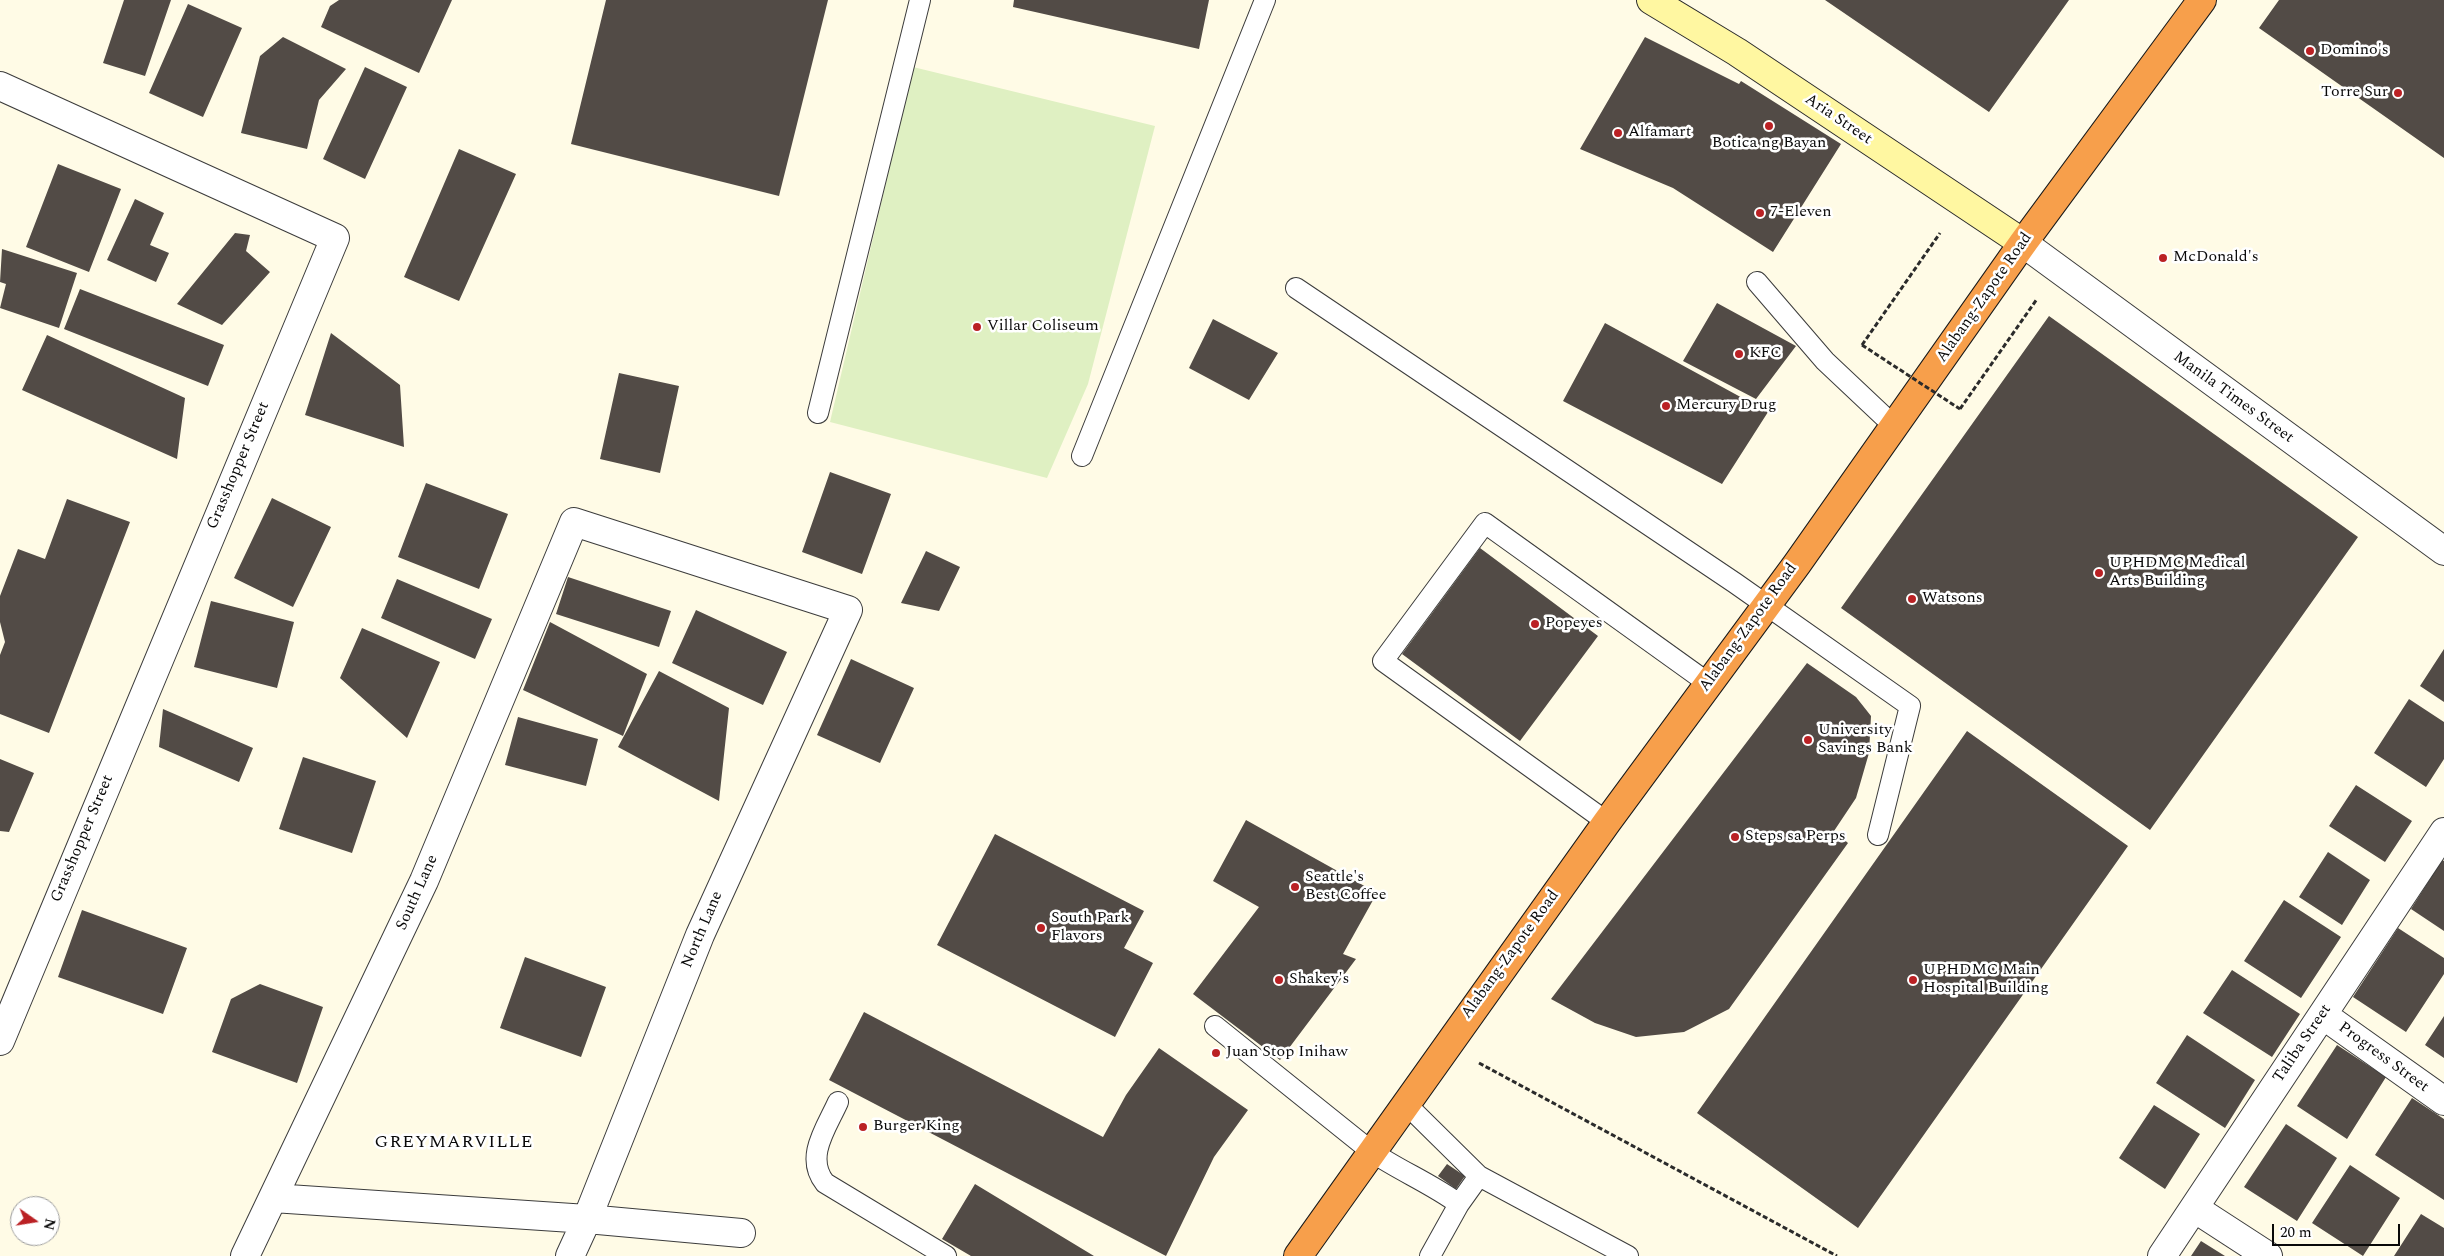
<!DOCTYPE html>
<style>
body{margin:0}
#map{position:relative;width:2444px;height:1256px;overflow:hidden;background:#fffbe6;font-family:Spectral,serif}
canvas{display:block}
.north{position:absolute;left:10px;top:1196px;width:50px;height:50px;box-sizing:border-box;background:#fff;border:1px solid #9d9d9d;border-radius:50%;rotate:103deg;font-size:14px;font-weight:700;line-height:20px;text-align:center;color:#090909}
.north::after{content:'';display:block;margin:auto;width:18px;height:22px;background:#ba2124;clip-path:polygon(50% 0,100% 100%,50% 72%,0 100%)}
.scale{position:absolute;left:2272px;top:1224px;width:128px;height:22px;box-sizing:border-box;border:2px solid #090909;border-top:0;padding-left:6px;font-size:15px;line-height:18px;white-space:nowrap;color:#090909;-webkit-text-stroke:4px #fff;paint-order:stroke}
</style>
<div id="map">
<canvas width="2444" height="1256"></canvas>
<div class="north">N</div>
<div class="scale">20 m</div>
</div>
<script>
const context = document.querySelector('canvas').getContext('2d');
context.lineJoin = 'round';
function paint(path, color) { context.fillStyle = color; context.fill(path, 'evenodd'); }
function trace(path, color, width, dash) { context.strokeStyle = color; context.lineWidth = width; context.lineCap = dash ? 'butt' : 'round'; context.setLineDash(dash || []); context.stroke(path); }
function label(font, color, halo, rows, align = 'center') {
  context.font = font + ' Spectral,serif'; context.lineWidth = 5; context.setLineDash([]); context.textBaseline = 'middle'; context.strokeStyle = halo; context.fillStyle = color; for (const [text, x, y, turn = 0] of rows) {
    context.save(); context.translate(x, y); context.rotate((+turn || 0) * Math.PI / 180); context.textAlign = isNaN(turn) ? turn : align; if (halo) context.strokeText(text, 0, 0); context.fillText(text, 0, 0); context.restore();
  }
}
const pitch = new Path2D(`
 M 913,67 L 1155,126 L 1088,384 L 1047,478 L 830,422 Z`);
const building = new Path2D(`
 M 124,0 L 171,0 L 145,76 L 103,63 Z
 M 339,0 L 452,0 L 419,73 L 321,27 L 330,6 Z
 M 606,0 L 828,0 L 779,196 L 571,144 Z
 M 1014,0 L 1209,0 L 1199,49 L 1013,7 Z
 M 1825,0 L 2069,0 L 1989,112 Z
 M 2279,0 L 2444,0 L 2444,158 L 2259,28 Z
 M 188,4 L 242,28 L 203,117 L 149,93 Z
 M 283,37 L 346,69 L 319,100 L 307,149 L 241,133 L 260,56 Z
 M 1645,37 L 1739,84 L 1741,81 L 1841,144 L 1773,252 L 1673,188 L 1580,149 Z
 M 365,67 L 407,87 L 365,179 L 323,159 Z
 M 459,149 L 516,174 L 459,301 L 404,277 Z
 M 58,164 L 121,189 L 89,272 L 26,247 Z
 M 135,199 L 164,213 L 150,245 L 169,253 L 156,282 L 107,260 Z
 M 235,233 L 250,235 L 246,251 L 270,272 L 222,325 L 177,304 Z
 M 2,249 L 77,273 L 59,328 L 0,308 L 6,284 L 0,282 Z
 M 80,289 L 224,345 L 208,386 L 64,329 Z
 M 1717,303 L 1796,346 L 1756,399 L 1683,361 Z
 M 2049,316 L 2358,537 L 2150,830 L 1841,608 Z
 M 1213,319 L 1278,353 L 1249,400 L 1189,368 Z
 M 1605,323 L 1768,412 L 1722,484 L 1563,401 Z
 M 331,333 L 400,385 L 404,447 L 305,415 Z
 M 47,335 L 185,398 L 177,459 L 22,390 Z
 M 619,373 L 679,386 L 660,473 L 600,459 Z
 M 830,472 L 891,494 L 862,574 L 802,552 Z
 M 426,483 L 508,514 L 479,589 L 398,557 Z
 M 272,498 L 331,527 L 293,607 L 234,578 Z
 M 67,499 L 130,522 L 49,733 L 0,714 L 0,655 L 5,642 L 0,622 L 0,596 L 18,549 L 45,559 Z
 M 1480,548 L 1598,636 L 1520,741 L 1402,654 Z
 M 926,551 L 960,567 L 939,611 L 901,603 Z
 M 568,577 L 671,611 L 659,647 L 556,614 Z
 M 397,579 L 492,619 L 475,659 L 381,618 Z
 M 211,601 L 294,622 L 277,688 L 194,667 Z
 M 696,610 L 787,652 L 763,705 L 672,663 Z
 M 550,622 L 647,674 L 623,736 L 523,690 Z
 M 362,628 L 440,662 L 407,738 L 340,678 Z
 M 2444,649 L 2444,702 L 2420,686 Z
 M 851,659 L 914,688 L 880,763 L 817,735 Z
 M 1807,663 L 1856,697 L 1871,716 L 1869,753 L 1856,798 L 1834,831 L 1848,843 L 1729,1009 L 1684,1032 L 1636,1037 L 1595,1023 L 1551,999 Z
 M 659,671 L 729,708 L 719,801 L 618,747 Z
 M 2409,699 L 2444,722 L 2444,759 L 2426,787 L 2374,753 Z
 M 163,709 L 253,748 L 239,782 L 159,747 Z
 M 518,717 L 598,739 L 586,786 L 505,765 Z
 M 1967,731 L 2128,846 L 1858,1228 L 1697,1113 Z
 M 303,757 L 376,781 L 352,853 L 279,829 Z
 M 0,759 L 34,773 L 9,832 L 0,831 Z
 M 2356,785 L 2412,821 L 2385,862 L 2329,826 Z
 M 1246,820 L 1377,893 L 1343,954 L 1356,959 L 1280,1060 L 1193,994 L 1259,907 L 1213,881 Z
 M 995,834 L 1144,911 L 1124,948 L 1153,963 L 1115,1037 L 937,945 Z
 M 2328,852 L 2370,880 L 2342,925 L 2299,897 Z
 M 2442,860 L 2444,861 L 2444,931 L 2411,909 Z
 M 2284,900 L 2341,937 L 2301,998 L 2244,961 Z
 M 82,910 L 187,948 L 163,1014 L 58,977 Z
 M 2398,928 L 2444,958 L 2444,974 L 2406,1032 L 2353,997 Z
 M 525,957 L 606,987 L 581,1057 L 500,1028 Z
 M 2232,970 L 2300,1014 L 2272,1057 L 2203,1013 Z
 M 260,984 L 323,1007 L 297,1083 L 212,1052 L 231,999 Z
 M 864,1012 L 1103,1137 L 1126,1095 L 1159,1048 L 1248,1110 L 1214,1157 L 1166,1256 L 829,1080 Z
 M 2444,1016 L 2444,1058 L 2425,1045 Z
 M 2187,1035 L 2255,1080 L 2225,1128 L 2156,1083 Z
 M 2337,1045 L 2386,1077 L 2347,1139 L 2297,1106 Z
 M 2412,1098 L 2444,1119 L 2444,1200 L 2375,1155 Z
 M 2154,1105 L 2200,1134 L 2165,1189 L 2119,1158 Z
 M 2286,1124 L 2337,1158 L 2297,1221 L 2244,1187 Z
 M 1447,1164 L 1465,1176 L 1456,1189 L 1438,1176 Z
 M 2350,1165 L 2400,1198 L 2363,1256 L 2312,1223 Z
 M 975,1184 L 1094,1256 L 971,1256 L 942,1239 Z
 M 2421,1214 L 2444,1228 L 2444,1256 L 2394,1256 Z
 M 2201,1241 L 2225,1256 L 2191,1256 Z`);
const path = new Path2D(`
 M 1862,345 L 1940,233
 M 1960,409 L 2037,299
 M 1479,1063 L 1837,1256`);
const lane = new Path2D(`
 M 1757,282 L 1825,361 L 1894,426
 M 1296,288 L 1735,583 L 1910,706 L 1878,835
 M 818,413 L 920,0
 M 1082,456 L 1265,0
 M 1607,822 L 1383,661 L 1485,523 L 1708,683
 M 1215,1026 L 1372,1152 C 1400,1171 1432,1184 1459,1204
 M 838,1102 C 827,1127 804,1157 825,1183 L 946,1256
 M 1405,1103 L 1479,1176 L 1628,1256
 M 1430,1256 L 1459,1204 L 1479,1176`);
const street = new Path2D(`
 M 0,86 L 335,238 L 0,1041
 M 2023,243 L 2444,551
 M 2323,1015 L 2444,1101
 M 273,1198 L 587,1219 L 741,1233
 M 2194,1208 L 2268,1256
 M 245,1256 L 424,881 L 574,522 L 848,610 L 700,935 L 587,1219 L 570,1256
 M 2162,1256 L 2444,832`);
const secondary = new Path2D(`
 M 1651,0 L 1737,52 L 2023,243`);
const highway = new Path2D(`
 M 1298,1256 L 1607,822 L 1797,564 L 2023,243 L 2202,0`);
const pathBridge = new Path2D(`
 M 1862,345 L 1960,409`);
const markers = [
 [2310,51,5,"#ba2124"],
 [2398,93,5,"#ba2124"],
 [1769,126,5,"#ba2124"],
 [1618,133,5,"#ba2124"],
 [1760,213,5,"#ba2124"],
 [2163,258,5,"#ba2124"],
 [977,327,5,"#ba2124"],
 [1739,354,5,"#ba2124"],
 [1666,406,5,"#ba2124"],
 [2099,573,5,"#ba2124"],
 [1912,599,5,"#ba2124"],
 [1535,624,5,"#ba2124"],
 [1808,740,5,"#ba2124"],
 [1735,837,5,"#ba2124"],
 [1295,887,5,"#ba2124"],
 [1041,928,5,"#ba2124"],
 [1279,980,5,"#ba2124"],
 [1913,980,5,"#ba2124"],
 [1216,1053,5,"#ba2124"],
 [863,1127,5,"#ba2124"]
];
const poiNames = [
 ["Domino's",2320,51],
 ["Torre Sur",2388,93,"right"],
 ["Alfamart",1628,133],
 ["Botica ng Bayan",1769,144,"center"],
 ["7-Eleven",1770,213],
 ["McDonald's",2173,258],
 ["Villar Coliseum",987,327],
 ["KFC",1749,354],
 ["Mercury Drug",1676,406],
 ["UPHDMC Medical",2109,564],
 ["Arts Building",2109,582],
 ["Watsons",1922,599],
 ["Popeyes",1545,624],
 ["University",1818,731],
 ["Savings Bank",1818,749],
 ["Steps sa Perps",1745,837],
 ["Seattle's",1305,878],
 ["Best Coffee",1305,896],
 ["South Park",1051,919],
 ["Flavors",1051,937],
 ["UPHDMC Main",1923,971],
 ["Hospital Building",1923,989],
 ["Shakey's",1289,980],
 ["Juan Stop Inihaw",1226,1053],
 ["Burger King",873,1127]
];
const streetNames = [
 ["Aria Street",1838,120,34],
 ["Alabang-Zapote Road",1985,298,-55],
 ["Manila Times Street",2233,398,36],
 ["Grasshopper Street",239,466,-67],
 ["Alabang-Zapote Road",1749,628,-54],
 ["Grasshopper Street",83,839,-67],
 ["South Lane",418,893,-66],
 ["North Lane",703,930,-67],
 ["Alabang-Zapote Road",1511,955,-54],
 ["Taliba Street",2303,1044,-56],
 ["Progress Street",2383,1058,36]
];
const neighbourhoodNames = [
 ["GREYMARVILLE",454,1143]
];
paint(pitch, '#dff0c2');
paint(building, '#524b46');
trace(lane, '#3c3c3c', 22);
trace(street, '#3c3c3c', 30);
trace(secondary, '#2b2b2b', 30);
trace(highway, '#1a1a1a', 30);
trace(path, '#2b2b2b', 3, [5, 2.5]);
trace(lane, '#fff', 20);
trace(street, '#fff', 28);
trace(secondary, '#fff7a1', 28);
trace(highway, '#f79f4b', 28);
trace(pathBridge, '#2b2b2b', 3, [5, 2.5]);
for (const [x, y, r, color] of markers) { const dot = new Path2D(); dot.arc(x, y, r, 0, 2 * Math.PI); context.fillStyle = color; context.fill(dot); trace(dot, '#fff', 2); }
label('16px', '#090909', '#fff', poiNames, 'left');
label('16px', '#090909', '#fff', streetNames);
context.letterSpacing = '1px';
label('18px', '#090909', '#fff', neighbourhoodNames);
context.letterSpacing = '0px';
</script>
